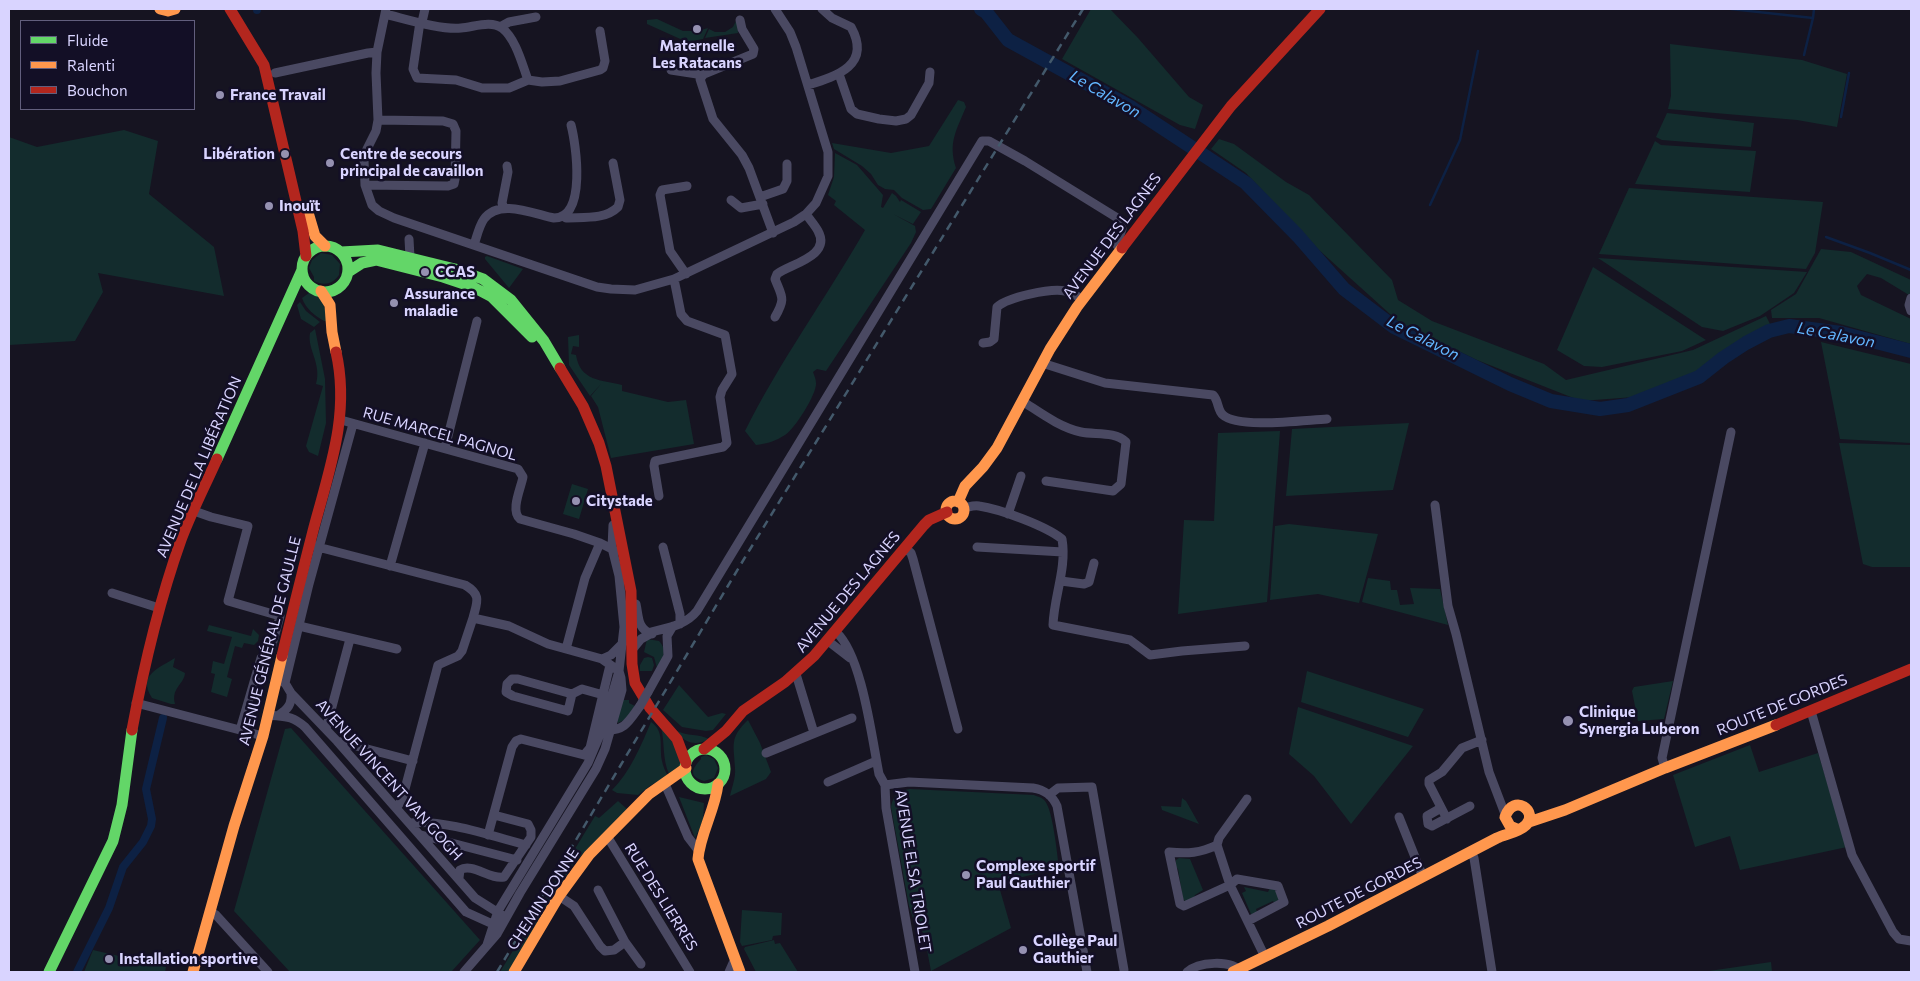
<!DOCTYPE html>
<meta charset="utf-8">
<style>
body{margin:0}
#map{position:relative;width:1920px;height:981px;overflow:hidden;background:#161421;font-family:Commissioner,sans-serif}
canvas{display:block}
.frame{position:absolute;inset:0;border:10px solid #d9d4ff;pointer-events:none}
.legend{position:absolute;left:20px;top:20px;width:175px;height:90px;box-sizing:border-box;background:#130f26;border:1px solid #625e7d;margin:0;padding:6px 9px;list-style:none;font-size:15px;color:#d9d4ff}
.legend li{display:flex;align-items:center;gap:10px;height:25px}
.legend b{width:25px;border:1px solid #625e7d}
</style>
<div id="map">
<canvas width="1920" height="981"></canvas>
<div class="frame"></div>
<ul class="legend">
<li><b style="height:6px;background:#63d668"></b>Fluide</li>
<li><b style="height:6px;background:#ff974d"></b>Ralenti</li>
<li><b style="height:6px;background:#b3261e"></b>Bouchon</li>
</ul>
</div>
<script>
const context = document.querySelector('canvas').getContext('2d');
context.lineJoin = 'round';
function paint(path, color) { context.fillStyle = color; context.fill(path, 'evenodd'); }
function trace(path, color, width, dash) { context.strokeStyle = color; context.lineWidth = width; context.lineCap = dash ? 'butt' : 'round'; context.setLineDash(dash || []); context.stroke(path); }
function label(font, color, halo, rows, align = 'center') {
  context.font = font + ' Commissioner,sans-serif'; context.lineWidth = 5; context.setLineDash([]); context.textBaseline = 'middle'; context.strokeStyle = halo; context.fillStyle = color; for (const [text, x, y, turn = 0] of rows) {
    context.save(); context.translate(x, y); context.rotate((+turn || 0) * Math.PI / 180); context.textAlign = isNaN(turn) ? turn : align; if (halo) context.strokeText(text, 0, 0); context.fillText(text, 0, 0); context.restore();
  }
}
const green = new Path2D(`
 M 1091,9 L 1110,9 L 1138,38 L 1189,97 L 1203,105 L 1195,129 L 1180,125 L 1062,59 Z
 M 657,19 L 683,31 L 698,31 L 708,28 L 703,39 L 687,42 L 647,24 L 647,20 Z
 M 737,19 L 738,33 L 705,38 L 709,29 L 715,32 L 725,32 L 733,27 Z
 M 1670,44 L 1802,60 L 1847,74 L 1837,127 L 1797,120 L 1668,109 L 1671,96 Z
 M 958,100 L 964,102 L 966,107 C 956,131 948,143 956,168 L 931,209 L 923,210 L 902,198 L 894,190 L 885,189 L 878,185 L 871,174 L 862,166 L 834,149 L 832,143 L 891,153 L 929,146 Z
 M 1667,113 L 1754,123 L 1751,147 L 1662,140 L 1656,137 Z
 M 124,130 L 158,141 L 149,194 L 214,247 L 224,296 L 98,273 L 103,292 L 75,341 L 9,345 L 9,137 L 37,147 Z
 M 1219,139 L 1234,144 L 1286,182 L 1309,195 L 1392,280 L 1398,300 L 1432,321 L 1544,364 L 1566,380 L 1693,350 L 1766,316 L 1770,324 L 1729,349 L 1690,379 L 1634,397 L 1581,401 L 1477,360 L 1400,323 L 1319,250 L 1246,173 L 1211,149 Z
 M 1655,141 L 1661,145 L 1756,151 L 1750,192 L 1635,184 Z
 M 835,153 L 857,165 L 883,195 L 881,207 L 883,208 L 892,193 L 896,196 L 900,202 L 901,200 L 921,212 L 913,224 L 893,214 L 915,226 L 916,232 L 911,243 L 826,371 L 817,369 L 813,372 C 814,375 816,379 816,383 C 817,394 794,430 785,435 C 776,441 766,444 756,445 L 745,431 C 780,361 826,298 865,230 L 834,205 L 836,201 L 828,195 L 834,177 Z
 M 1629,188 L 1823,202 L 1815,253 L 1806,269 L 1599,254 Z
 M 1821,249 L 1851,252 L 1911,280 L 1911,290 L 1909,295 L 1881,278 L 1867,274 L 1857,286 L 1861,295 L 1911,319 L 1911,344 L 1819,318 L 1772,318 L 1771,310 L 1796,294 Z
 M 321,253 L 332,255 L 340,264 L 339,275 C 333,284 324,286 314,281 L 314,277 L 309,268 L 312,260 Z
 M 487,256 L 523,269 L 509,288 L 485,259 L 485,257 Z
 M 1598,258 L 1807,272 L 1794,293 L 1760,316 L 1723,331 L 1702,327 Z
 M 1593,267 L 1706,340 L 1682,351 L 1602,367 L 1584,366 L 1557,350 Z
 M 309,293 C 326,297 324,305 327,321 L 324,321 C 314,315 306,309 302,298 Z
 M 300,302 L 306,311 L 320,322 L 314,327 L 301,319 L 297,305 Z
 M 315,329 L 325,379 L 326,423 L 318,456 L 309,452 L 306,446 L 323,386 L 316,384 C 322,364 307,349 310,333 Z
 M 579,335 L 579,347 L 573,346 L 571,354 L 576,355 C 580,381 601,380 622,385 L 622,391 L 668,402 L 686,400 L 694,444 L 611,458 L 598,407 L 591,396 L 601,384 L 590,396 L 569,365 L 568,337 Z
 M 1821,342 L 1911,364 L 1911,443 L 1840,439 Z
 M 1409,423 L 1393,490 L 1286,496 L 1292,429 Z
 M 1280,431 L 1267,602 L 1178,614 L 1184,520 L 1214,521 L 1218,433 Z
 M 1839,443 L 1911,445 L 1911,567 L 1872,567 L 1863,564 Z
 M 572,484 L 588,489 L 579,519 L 563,514 Z
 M 1289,524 L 1378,534 L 1359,603 L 1318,594 L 1270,600 L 1275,526 Z
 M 1368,578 L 1390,581 L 1391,590 L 1397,590 L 1400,605 L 1414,604 L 1410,588 L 1440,589 L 1448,625 L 1362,602 Z
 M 209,625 L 251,636 L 253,629 L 259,635 L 258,641 L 254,645 L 244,643 L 242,648 L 235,646 L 227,677 L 232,679 L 227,697 L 211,692 L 215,674 L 211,673 L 213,661 L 224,664 L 232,637 L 207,631 Z
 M 647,639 L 659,641 C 668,651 663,658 657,668 L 654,657 L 644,652 Z
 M 648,657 L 652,658 L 654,665 L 652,671 L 640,671 L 640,665 L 644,658 Z
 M 175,658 L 173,667 L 185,673 C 184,685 171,687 175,704 L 171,704 L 152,698 C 137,675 159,668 175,658 Z
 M 1307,671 L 1424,709 L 1408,737 L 1301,702 Z
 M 1673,681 L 1664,719 L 1638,721 L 1632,691 L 1634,687 Z
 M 679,685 L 708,717 L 722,713 L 726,714 L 713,730 L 706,731 L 682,727 L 663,710 Z
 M 622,700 L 629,700 L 629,703 L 635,706 L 626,719 L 618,723 L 616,720 Z
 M 1298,707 L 1413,746 L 1351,824 L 1314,776 L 1289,754 Z
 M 748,720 L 760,743 L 771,772 L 766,779 L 730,796 C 732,787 736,777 735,768 C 734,745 729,738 748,720 Z
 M 651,722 C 665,731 659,747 662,761 C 663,766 665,771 668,776 L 651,785 L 638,795 L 617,793 L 612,790 C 630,772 641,746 651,722 Z
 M 661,727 C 670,738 682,750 680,766 L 669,774 C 662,758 665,743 661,727 Z
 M 291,728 L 480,940 L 452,971 L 290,972 L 234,911 L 285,729 Z
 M 677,731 C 687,736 699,734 709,739 C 697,746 684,744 677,731 Z
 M 1750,745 L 1759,772 L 1818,753 L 1847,847 L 1740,870 L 1730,836 L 1695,847 L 1673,775 Z
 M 706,755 L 714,759 L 718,768 L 714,778 L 704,781 C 688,776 692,769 701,759 L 701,757 Z
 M 910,789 L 1034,795 C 1038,797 1042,797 1045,801 C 1053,811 1057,853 1059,868 L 998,883 L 1011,928 L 931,971 L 924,934 L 914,921 L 909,906 L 891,807 C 893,795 899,791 910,789 Z
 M 679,797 L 704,803 L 703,821 L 695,838 Z
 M 1182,798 L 1186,801 L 1199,824 L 1162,810 L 1161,806 L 1181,807 Z
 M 618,801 L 627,809 L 574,863 L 509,972 L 500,972 L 595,816 L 599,818 Z
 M 1179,858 L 1190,859 L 1203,890 L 1195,895 L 1191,902 L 1186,902 L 1183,899 L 1178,869 L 1175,866 L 1176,860 Z
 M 1244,887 L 1268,892 L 1270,888 L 1274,887 L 1280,901 L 1275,904 L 1273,901 L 1256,909 L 1257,912 L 1254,915 L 1251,914 L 1242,893 L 1246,891 Z
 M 742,910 L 782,913 L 781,935 L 773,936 L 772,940 L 742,946 L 740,942 Z
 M 774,940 L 775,944 L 780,943 L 798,972 L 756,972 L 744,949 L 745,947 Z
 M 93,950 L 166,967 L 165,972 L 84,972 Z
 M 1771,962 L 1772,972 L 1702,972 Z`);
const stream = new Path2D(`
 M 1731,9 L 1813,18 L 1804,55
 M 1813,18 L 1814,9
 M 1841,117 L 1849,73
 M 1430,205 L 1460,140 L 1478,51
 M 1826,237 L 1870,253 L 1911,270`);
const canal = new Path2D(`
 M 257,9 L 257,10
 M 77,972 L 109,908 L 123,867 L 143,842 L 151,826 L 152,819 L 146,789 L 163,718`);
const river = new Path2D(`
 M 981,9 L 986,12 L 1008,40 L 1132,108 L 1246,183 L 1298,236 L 1344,289 L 1394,327 L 1510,384 L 1551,401 L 1600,409 L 1628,405 L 1699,377 L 1723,358 L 1746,343 L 1769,331 L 1789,326 L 1841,333 L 1911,351`);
const street = new Path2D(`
 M 386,9 L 377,52 L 376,73 L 378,120 L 376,131 L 367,149 L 364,160 L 365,185 L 372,205 L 379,211 L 394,218 L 597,287 L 611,289 L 635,290 L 674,279 L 794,222 L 806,214 L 816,203 L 828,176 L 828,152 L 796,47 L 790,32 L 775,9
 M 385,14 C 406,19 440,30 461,28 C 474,27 491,20 502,28 C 516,39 522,64 528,80
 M 740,20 L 742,29 L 754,49 L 753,54 L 704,74 L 700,79 L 713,119 L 742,155 L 749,168 L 773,233
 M 420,22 L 413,69 L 417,78 L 456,80 L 482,88 L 509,88 L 528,80 L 542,82 L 560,81 L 600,70 L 603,68 L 605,61 L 600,31
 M 422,22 L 425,9
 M 500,27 L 509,22 L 536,17
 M 671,70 L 697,74 L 701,77
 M 275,73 L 368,53 L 377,52
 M 839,74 L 851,109 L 857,114 L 879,119 L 896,121 L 906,119 L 911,115 L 929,83 L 930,72
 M 808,85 C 837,76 872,65 851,27 L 832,18 L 822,9
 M 365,185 L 448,186 L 454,184 L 455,179 L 456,131 L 453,124 L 443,121 L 378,120
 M 760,197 L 783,189 L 787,181 L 787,164
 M 731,200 L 741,208 L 763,204
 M 504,208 L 502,203 L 508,172 L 507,166
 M 563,216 L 566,218 C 583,217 605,220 618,207 L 620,200 L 613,163
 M 474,245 C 477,236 479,226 484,219 C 499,198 534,214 554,218 C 587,218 576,144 571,125
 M 408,261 L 410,257 L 409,239
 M 686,274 L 670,251 L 660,195 L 662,190 L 687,186
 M 1911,298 L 1909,305 L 1911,311
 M 775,317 C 786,298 782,297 775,279 L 777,274 C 790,264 832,256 818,231 C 815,225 810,220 806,214
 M 983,343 L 990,342 L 994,339 L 997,307 C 1008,297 1051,288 1065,291 C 1072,292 1077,296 1083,300
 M 1042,363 L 1105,383 L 1213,395 C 1219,401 1217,410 1223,415 C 1238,429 1305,420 1327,419
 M 1022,401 C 1041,413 1059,427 1081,432 C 1095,435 1115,431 1126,442 L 1121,484 L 1113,491 L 1046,481
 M 341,420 L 518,469 L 523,477 C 521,488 510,511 520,519 L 574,534 L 600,543 L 616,551
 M 445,448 L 477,321
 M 659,496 L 654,466 L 655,461 L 723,447 L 727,443 L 720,397 L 722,390 L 732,374 L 725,335 L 687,321 L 681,314 L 674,279
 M 1435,505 L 1448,606 L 1456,634 L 1489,772 L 1505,814
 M 964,508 C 969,507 974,505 979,506 C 1000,509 1046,526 1062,539 C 1067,568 1054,596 1053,625 L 1130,640 L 1150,655 L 1182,651 L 1245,646
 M 194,511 L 211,517 L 248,526 L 228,601 L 280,616 L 270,652 L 261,658 L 240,730
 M 1008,514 L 1021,476
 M 310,545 L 465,585 C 482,595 477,602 473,618 L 509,626 L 548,644 L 602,659 L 619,671 L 621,678 L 622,690 L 605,749 L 596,769 L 520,893 L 497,934 L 464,972
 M 663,547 L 680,614 L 680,624
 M 977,547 L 1063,552
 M 905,548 L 911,553 L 913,559 L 958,729
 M 390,566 L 425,443
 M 1061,581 L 1084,584 L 1089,582 L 1094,563
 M 112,593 L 159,608
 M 636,604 C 639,617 637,629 652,634
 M 299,626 L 397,649
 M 836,632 C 862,655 872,739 879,774 L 885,785 L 886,808 L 915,972
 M 648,633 C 666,628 685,626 697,611 L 982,141 L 989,141 L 1025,161 L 1119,219 L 1122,229 L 1117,245 L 1121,251
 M 828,641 L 850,658
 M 566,649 L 585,578 L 600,543
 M 632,650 L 641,639 L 650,634
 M 602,659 L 611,655 L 623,643
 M 796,674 L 814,733
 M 277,679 L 285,683 L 291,693 L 337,741 L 475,898 L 502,915
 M 285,683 L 309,584 L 353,424
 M 648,692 L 668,656 L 667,636 L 673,626
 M 572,694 L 568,711 L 513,696 L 506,692 L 507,684 L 512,679 L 518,679 L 572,694 L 582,689 L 607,696
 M 136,703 L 263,736
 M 1811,711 L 1852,855 L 1893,932 L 1899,939 L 1911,941
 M 268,715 C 285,717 291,715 305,727 L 466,912 L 497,926
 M 279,715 C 288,709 292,704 291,693
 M 326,729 L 350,639
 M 606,730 C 625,731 629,721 640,706
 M 337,741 L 413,761
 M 766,753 L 852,718
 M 1665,768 L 1662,758 L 1731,432
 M 828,782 L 876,761
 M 665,784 L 688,837 L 698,850
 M 885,785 L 909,782 L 1033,788 C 1045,790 1052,795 1057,806 L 1087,972
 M 1049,795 L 1058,788 L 1092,787 L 1124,970
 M 1247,799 L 1219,838 L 1217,845 L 1230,885 L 1265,957
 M 396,808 L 402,800 L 438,665 L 458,656 L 462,651 L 473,618
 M 1441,808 L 1427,816 L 1428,824 L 1432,826 L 1470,806
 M 1399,817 L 1423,877
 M 1447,819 L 1429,784 L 1429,780 L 1442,772 L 1462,748 L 1482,740
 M 409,823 C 443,819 492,836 526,845
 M 421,835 L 517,860
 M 488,835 L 512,747 L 516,741 L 521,739 L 584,755 L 590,748 L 610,665
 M 607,836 L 690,972
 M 1217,845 C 1200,853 1188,854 1169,852 L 1180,904 L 1184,906 L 1230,885 L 1237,879 L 1278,886 L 1284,902 L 1248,921
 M 1471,852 L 1474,858 L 1492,972
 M 459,878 L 460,870 C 472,862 490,880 504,877 L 531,837 L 531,830 L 528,824 L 494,815
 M 559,896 L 574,906 L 600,946 L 605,951 L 614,950 L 625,942 L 598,890
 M 210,911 L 216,915 L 268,972
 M 625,942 L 641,964
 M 487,945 L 498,911 L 588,763 L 602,730 L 619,671 L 624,627 L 619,576 L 612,548 L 613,525
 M 729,972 L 733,963
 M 1187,972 C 1198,962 1231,959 1241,972`);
const fast = new Path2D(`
 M302 269a23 23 0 1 1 46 0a23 23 0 1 1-46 0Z
 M 341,252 L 378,250 L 455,269 L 483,279 L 511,300 L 544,341 L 560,368
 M 348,272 L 362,263 L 376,260 L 443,277 L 473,287 L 492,297 L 532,337
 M 217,459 L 302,270
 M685 769a20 20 0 1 1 40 0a20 20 0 1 1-40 0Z
 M 49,972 L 113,841 L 122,805 L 132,730`);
const slow = new Path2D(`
 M 160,9 L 168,11 L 175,9
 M 307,209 L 315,236 L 325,246
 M 321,291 L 330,305 L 332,332 L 336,352
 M946 510a9 9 0 1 1 18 0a9 9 0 1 1-18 0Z
 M 958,502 L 965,486 L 983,467 L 997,448 L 1050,349 L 1077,307 L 1122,248
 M 718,784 C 715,811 700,833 698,859 L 740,972
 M 1529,822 L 1565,810 L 1665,768 L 1776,725
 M 193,972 L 234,826 L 263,736 L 282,656
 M 514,972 L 559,896 L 589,855 L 649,794 L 686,768
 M 1233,972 L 1328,926 L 1497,838 C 1506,834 1519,832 1526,825 C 1539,812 1514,792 1505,817 L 1510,826 L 1517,829`);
const jam = new Path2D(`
 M 230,9 L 264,65 L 303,231 L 306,256
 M 1122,248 L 1231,106 L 1320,9
 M 560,368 L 583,406 L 599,443 L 606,466 L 631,591 L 632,664 L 635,683 L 650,708 L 677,739 L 686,763
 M 282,656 C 292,613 303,570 314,527 C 330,468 350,413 336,352
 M 1776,725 L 1911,669
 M 132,730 C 144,665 159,602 181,540 C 191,513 205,486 217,459
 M 704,749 L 726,731 L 743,711 L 785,682 L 814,656 L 924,525 L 929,520 L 947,512`);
const rail = new Path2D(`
 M 497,972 L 744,559 L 1083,9`);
const streetBridge = new Path2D(`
 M 640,706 L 648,692`);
const markers = [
 [697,29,5,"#9591b1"],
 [220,95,5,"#9591b1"],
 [285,154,5,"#9591b1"],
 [330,163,5,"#9591b1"],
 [269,206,5,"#9591b1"],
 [425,272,5,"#9591b1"],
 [394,303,5,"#9591b1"],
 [576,501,5,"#9591b1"],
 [1568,721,6,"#9591b1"],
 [966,875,5,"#9591b1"],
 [1023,950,5,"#9591b1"],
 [109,959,5,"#9591b1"]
];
const poiNames = [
 ["Maternelle",697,46,"center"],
 ["Les Ratacans",697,63,"center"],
 ["France Travail",230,95],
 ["Libération",275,154,"right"],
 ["Centre de secours",340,154],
 ["principal de cavaillon",340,171],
 ["Inouït",279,206],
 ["CCAS",435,272],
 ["Assurance",404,294],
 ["maladie",404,311],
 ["Citystade",586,501],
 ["Clinique",1579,712],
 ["Synergia Luberon",1579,729],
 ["Complexe sportif",976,866],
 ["Paul Gauthier",976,883],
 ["Collège Paul",1033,941],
 ["Gauthier",1033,958],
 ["Installation sportive",119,959]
];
const streetNames = [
 ["AVENUE DES LAGNES",1112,236,-53],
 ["RUE MARCEL PAGNOL",440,434,16],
 ["AVENUE DE LA LIBÉRATION",199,467,-67],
 ["AVENUE DES LAGNES",848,592,-50],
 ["AVENUE GÉNÉRAL DE GAULLE",270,641,-76],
 ["ROUTE DE GORDES",1782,705,-22],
 ["AVENUE VINCENT VAN GOGH",389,780,48],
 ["AVENUE ELSA TRIOLET",913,871,81],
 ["ROUTE DE GORDES",1359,893,-27],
 ["RUE DES LIERRES",661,897,58],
 ["CHEMIN DONNE",543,899,-57]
];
const waterNames = [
 ["Le Calavon",1105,94,30],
 ["Le Calavon",1836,335,11],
 ["Le Calavon",1423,338,27]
];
paint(green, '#132c2d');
trace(stream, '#0d2144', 2.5);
trace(canal, '#0d2144', 8);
trace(river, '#0d2144', 14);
trace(street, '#4a4962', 9);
trace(fast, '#63d668', 11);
trace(slow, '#ff974d', 11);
trace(jam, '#b3261e', 11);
trace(rail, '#43596b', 2.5, [8, 6]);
trace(streetBridge, '#4a4962', 9);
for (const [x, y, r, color] of markers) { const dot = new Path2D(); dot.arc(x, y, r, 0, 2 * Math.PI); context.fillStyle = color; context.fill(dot); trace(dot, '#130f26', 2); }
label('bold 15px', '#d9d4ff', '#130f26', poiNames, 'left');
label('15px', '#d9d4ff', '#130f26', streetNames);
label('italic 16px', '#62b6ff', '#130f26', waterNames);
</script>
